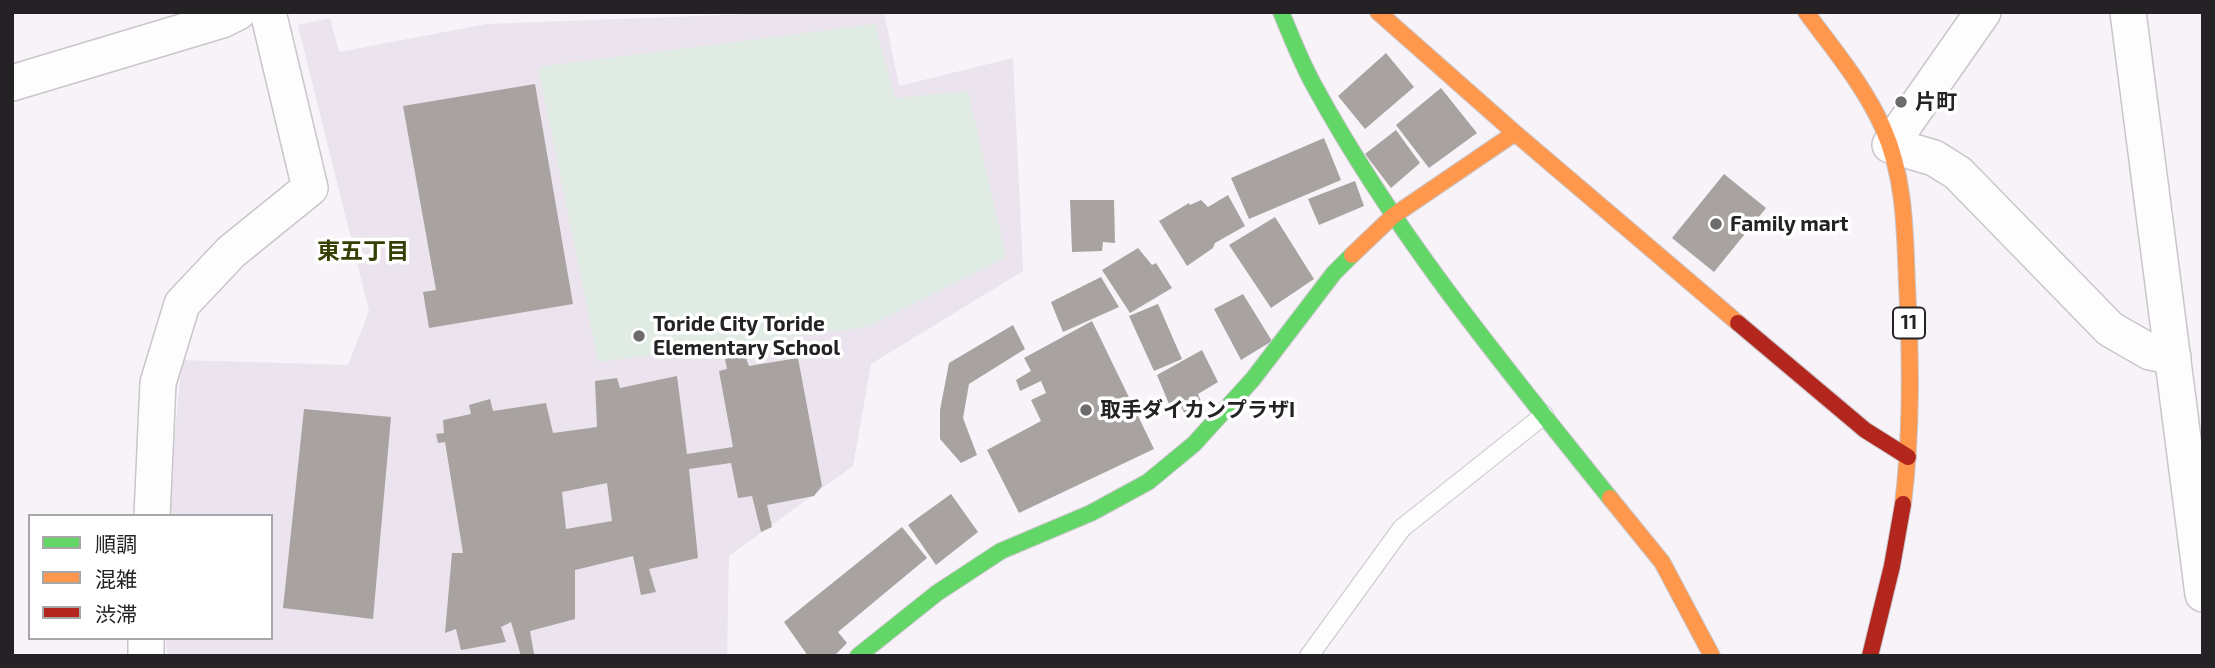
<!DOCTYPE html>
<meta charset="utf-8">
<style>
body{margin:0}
#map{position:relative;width:2215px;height:668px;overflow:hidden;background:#f7f3f8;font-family:"Exo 2","Noto Sans JP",sans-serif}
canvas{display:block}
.frame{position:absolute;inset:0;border:14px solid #252225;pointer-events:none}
.legend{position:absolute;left:28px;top:514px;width:245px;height:126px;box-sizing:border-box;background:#fff;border:2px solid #a8a7a8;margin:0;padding:9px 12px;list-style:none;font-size:21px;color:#252225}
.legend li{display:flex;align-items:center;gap:14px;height:35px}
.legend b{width:35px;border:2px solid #a8a7a8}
</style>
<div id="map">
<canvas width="2215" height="668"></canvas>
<div class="frame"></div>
<ul class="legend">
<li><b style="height:9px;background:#63d668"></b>順調</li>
<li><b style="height:9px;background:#ff974d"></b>混雑</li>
<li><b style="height:9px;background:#b3261e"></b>渋滞</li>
</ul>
</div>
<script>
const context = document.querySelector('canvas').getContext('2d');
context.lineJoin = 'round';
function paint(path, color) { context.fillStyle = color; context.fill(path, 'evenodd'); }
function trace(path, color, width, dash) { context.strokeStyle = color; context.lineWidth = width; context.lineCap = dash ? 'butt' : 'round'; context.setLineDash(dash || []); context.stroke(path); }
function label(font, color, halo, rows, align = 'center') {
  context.font = font + ' "Exo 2","Noto Sans JP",sans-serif'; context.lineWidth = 7; context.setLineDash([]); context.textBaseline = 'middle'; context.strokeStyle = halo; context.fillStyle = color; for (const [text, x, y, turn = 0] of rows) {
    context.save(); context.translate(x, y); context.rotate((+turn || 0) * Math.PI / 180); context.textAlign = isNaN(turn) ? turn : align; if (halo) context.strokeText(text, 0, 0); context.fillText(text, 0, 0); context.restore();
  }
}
const built = new Path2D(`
 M 804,12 L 884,12 L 899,86 L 1013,58 L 1023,271 L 871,364 L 853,466 L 729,556 L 727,656 L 168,656 L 165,638 L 271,638 L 271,516 L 167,516 L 182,360 L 348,365 L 369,311 L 298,25 L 330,18 L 339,52 L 487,24 Z`);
const green = new Path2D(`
 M 875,24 L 895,98 L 968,91 L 1006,257 L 867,327 L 598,362 L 538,67 Z`);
const building = new Path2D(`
 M 1386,53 L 1414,87 L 1365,129 L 1338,96 Z
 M 535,84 L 573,304 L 429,328 L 423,292 L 436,290 L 403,106 Z
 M 1441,88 L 1477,133 L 1429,168 L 1396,125 Z
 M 1396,130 L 1420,163 L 1391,188 L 1365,154 Z
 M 1324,138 L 1341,180 L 1249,219 L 1231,178 Z
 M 1724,174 L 1766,208 L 1714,272 L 1672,238 Z
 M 1355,181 L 1364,206 L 1319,225 L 1308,199 Z
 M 1228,195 L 1245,226 L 1215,243 L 1213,248 L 1187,266 L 1159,221 L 1189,203 L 1190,205 L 1201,200 L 1208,207 Z
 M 1070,200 L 1114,200 L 1115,243 L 1103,242 L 1102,251 L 1072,252 Z
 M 1275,217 L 1314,279 L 1271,308 L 1229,245 Z
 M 1138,248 L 1152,265 L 1156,263 L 1172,288 L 1130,313 L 1102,270 Z
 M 1101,277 L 1119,307 L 1063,332 L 1051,302 Z
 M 1243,294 L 1272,341 L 1241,360 L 1214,309 Z
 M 1158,304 L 1182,359 L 1154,371 L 1129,316 Z
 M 1092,321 L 1154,449 L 1019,513 L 987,450 L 1041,421 L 1031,400 L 1046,393 L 1041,381 L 1020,391 L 1016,380 L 1031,371 L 1024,358 Z
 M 1013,325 L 1025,349 L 969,384 L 963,418 L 977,455 L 961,463 L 940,439 L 940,410 L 949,363 Z
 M 1202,350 L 1218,382 L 1198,394 L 1204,409 L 1187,418 L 1178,401 L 1169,404 L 1157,375 Z
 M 745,356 L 749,366 L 798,358 L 822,486 L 814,496 L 767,505 L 772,527 L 761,532 L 752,496 L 738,498 L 731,463 L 689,469 L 698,558 L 649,569 L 656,592 L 641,595 L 633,556 L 575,570 L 575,619 L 530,631 L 534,654 L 521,656 L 511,622 L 501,627 L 506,642 L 461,650 L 456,629 L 445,633 L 452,553 L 463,553 L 445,442 L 438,443 L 436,434 L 444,433 L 443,420 L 471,414 L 469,405 L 490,399 L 493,411 L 546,403 L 553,433 L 597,427 L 595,381 L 617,378 L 620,388 L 677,376 L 687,454 L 733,447 L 719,371 L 727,369 L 725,359 ZM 607,483 L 612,521 L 566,529 L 562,492 Z
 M 304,409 L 391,417 L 373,619 L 283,608 Z
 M 951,494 L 978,532 L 936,565 L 908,525 Z
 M 902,527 L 927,558 L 838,632 L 847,643 L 834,656 L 808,656 L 784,622 Z`);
const lane = new Path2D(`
 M 1309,656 L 1402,528 L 1544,415`);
const street = new Path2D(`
 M 1983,12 L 1890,145 L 1934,158 L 1958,173 L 2110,329 L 2150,352 L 2173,357
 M 2128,12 L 2203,594
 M 12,83 L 222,20 L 238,12
 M 152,516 L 158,383 L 182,304 L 231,252 L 310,188 L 268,12
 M 146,656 L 146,638`);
const fast = new Path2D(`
 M 1281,12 C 1292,38 1302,65 1316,89 C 1397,237 1505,367 1610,498
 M 858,656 L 937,593 L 1001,551 L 1091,513 L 1148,482 L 1194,444 L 1253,379 L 1334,273 L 1352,255`);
const slow = new Path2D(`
 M 1378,12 L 1515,133 L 1738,323
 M 1806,12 C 1833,49 1864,85 1883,128 C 1905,177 1905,232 1907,285 C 1911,359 1912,431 1903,504
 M 1352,255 L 1393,216 L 1515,133
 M 1610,498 L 1662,562 L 1712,656`);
const jam = new Path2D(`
 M 1738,323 L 1865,430 L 1908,457
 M 1870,656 L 1892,566 L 1903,504`);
const markers = [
 [1901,102,7,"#6e6b6f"],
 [1716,224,7,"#6e6b6f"],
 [639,336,7,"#6e6b6f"],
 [1086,410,7,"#6e6b6f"]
];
const shields = [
 [1909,323,32]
];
const shieldNames = [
 ["11",1909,323]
];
const poiNames = [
 ["片町",1915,102],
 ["Family mart",1730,224],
 ["Toride City Toride",653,324],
 ["Elementary School",653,348],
 ["取手ダイカンプラザI",1100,410]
];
const neighbourhoodNames = [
 ["東五丁目",363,251]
];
paint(built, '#ebe3ed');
paint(green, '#e0ece3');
paint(building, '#a8a3a1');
trace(lane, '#c9c6ca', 20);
trace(street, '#c9c6ca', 38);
trace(fast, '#c9c6ca', 18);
trace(slow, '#c9c6ca', 18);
trace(jam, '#c9c6ca', 18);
trace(lane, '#fefdfe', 18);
trace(street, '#fefdfe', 35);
trace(fast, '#63d668', 16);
trace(slow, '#ff974d', 16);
trace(jam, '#b3261e', 16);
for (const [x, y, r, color] of markers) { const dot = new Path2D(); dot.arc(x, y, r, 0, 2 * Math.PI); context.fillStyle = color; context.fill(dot); trace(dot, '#fff', 2.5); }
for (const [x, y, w] of shields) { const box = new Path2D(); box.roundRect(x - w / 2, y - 15.5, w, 31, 5); context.fillStyle = '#fff'; context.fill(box); trace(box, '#252225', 2); }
label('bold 19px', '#252225', null, shieldNames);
label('bold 21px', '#252225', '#fff', poiNames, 'left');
label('bold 23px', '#354004', '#fff', neighbourhoodNames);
</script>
